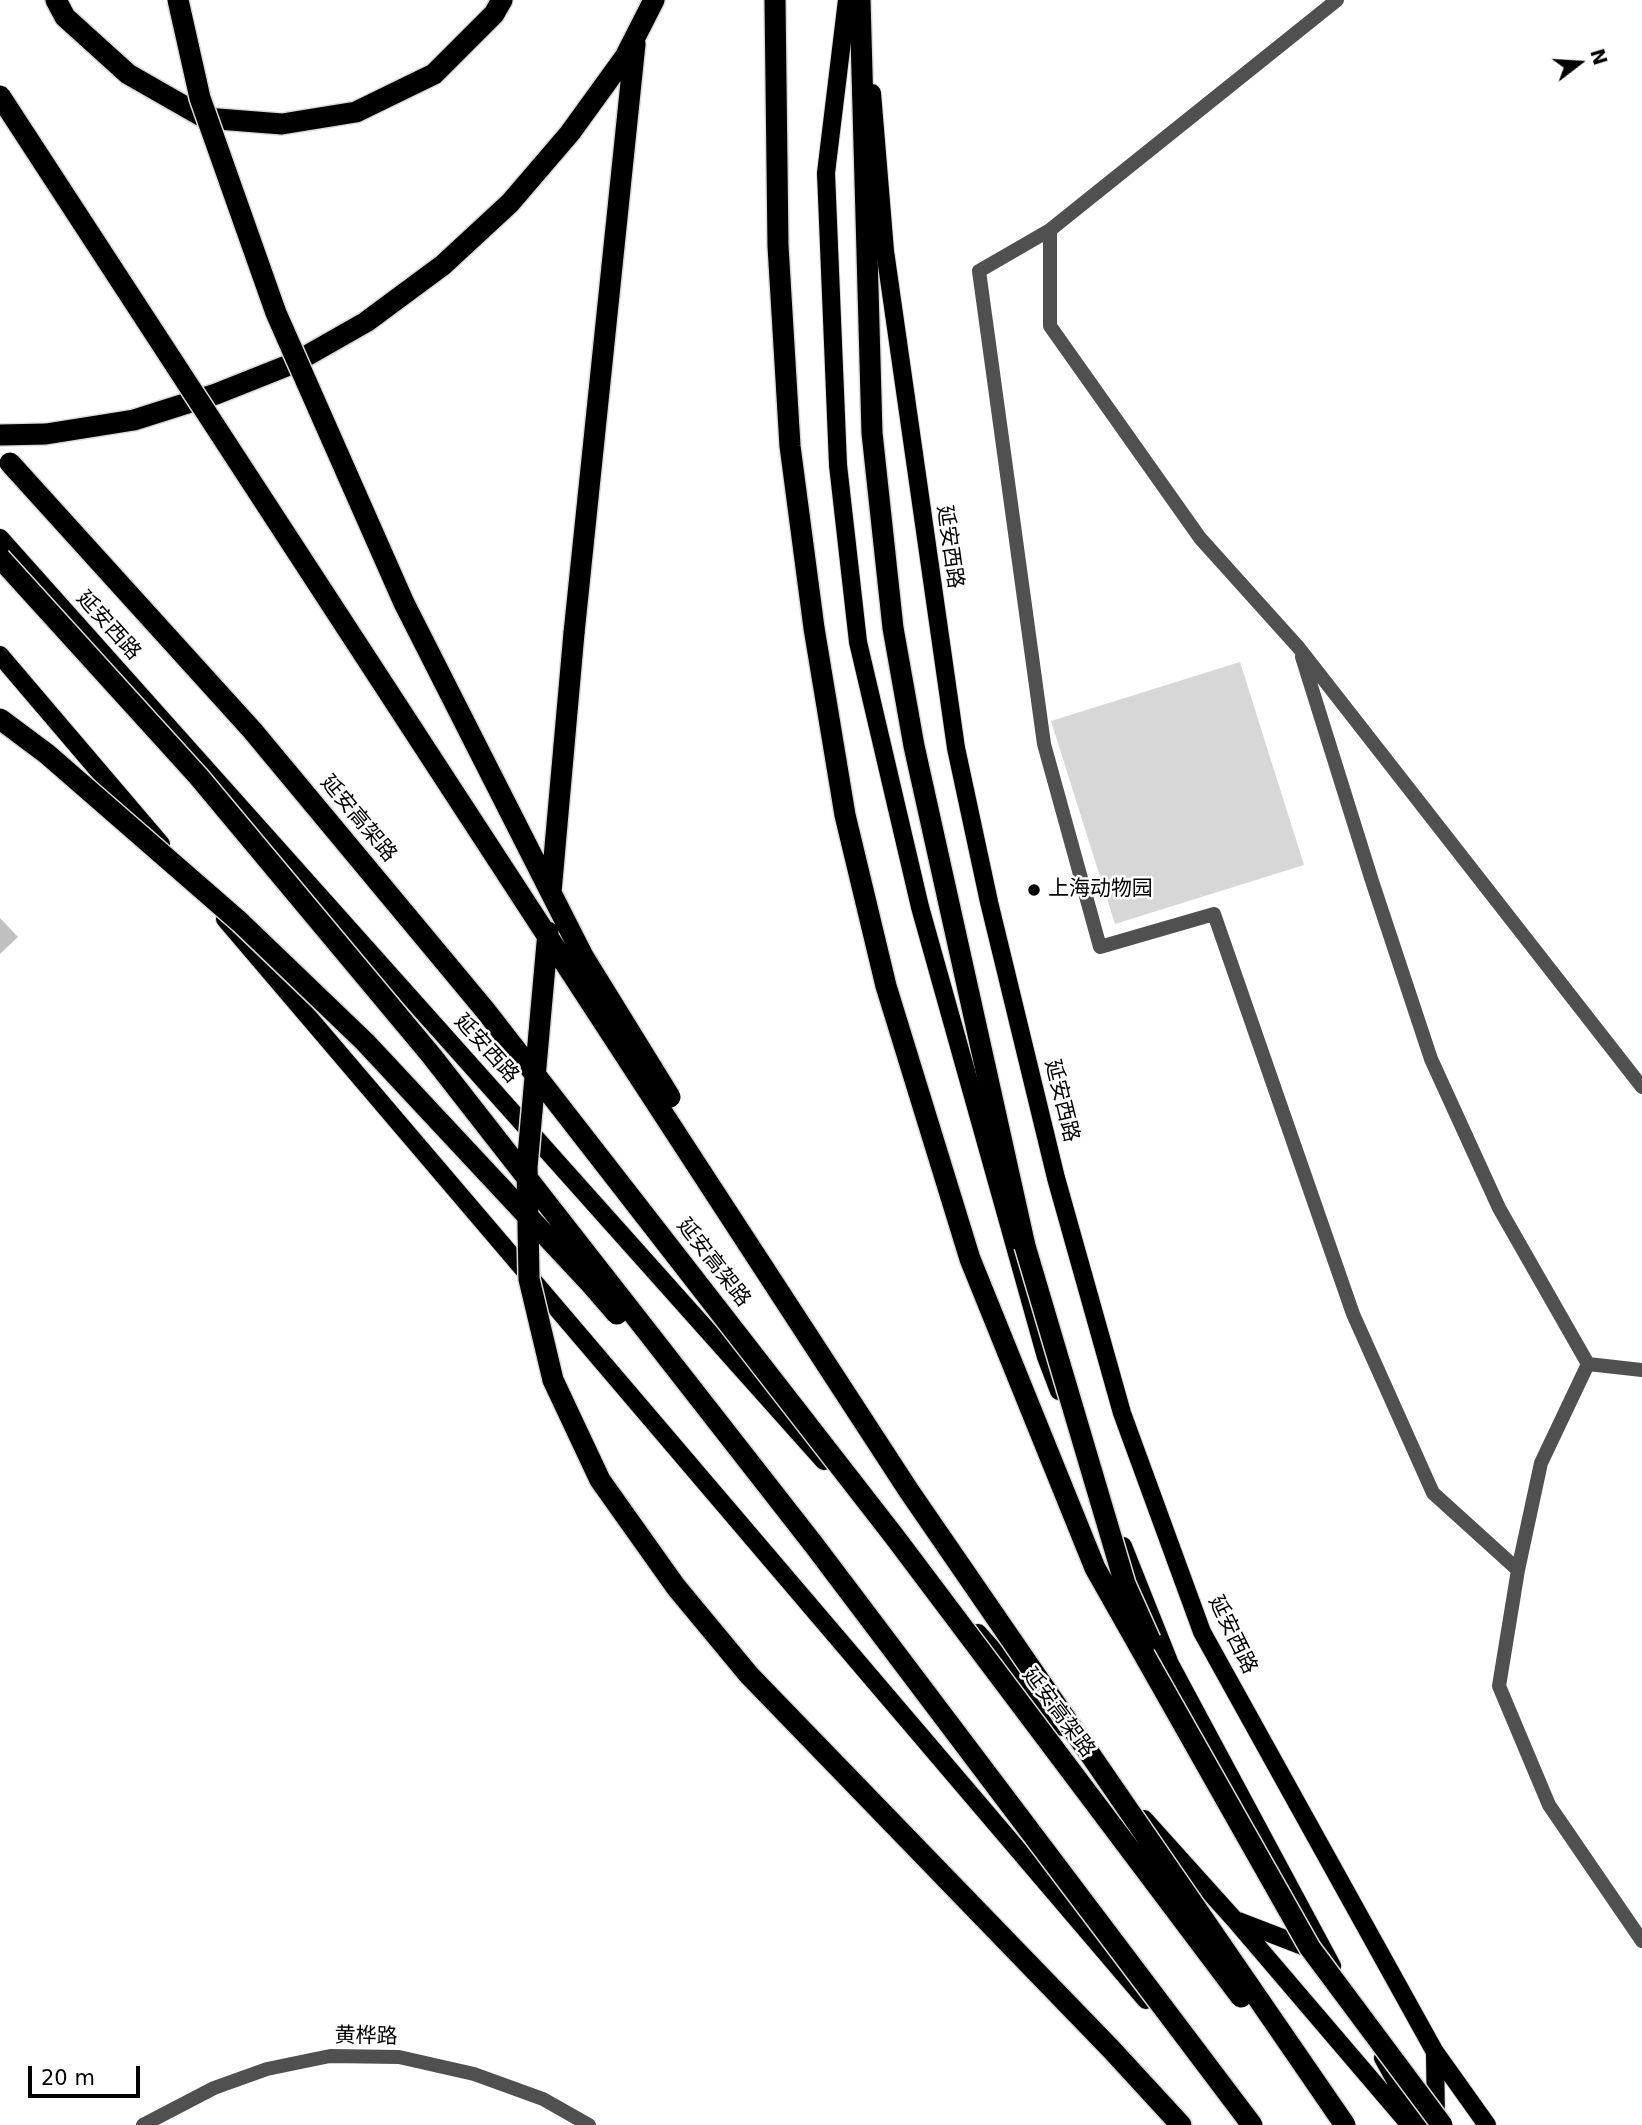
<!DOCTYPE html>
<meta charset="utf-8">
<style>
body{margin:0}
#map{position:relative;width:1642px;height:2125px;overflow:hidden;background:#fff;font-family:"DejaVu Sans",sans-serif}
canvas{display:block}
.north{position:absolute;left:1544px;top:28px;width:70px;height:70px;-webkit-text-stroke:5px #fff;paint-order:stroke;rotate:73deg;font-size:19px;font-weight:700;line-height:28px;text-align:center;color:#000}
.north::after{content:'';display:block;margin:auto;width:24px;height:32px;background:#000;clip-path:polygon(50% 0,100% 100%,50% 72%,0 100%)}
.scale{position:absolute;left:28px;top:2066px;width:112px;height:32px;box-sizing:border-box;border:4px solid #000;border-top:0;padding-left:9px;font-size:21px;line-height:24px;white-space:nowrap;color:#000;-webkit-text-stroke:5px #fff;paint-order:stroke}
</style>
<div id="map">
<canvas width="1642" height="2125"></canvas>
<div class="north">N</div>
<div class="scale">20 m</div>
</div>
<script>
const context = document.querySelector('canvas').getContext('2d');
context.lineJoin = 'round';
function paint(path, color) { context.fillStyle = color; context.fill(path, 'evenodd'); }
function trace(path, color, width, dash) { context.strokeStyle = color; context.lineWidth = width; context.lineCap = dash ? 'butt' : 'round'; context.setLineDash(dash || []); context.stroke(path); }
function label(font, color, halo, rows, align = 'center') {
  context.font = font + ' "DejaVu Sans","Noto Sans SC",sans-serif'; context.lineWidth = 5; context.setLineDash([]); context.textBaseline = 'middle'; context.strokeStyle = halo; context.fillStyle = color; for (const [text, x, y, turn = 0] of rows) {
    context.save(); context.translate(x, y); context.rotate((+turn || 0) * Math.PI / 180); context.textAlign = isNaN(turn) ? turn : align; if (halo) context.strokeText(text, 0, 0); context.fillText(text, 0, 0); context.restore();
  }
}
const green = new Path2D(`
 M 1240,662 L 1304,865 L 1115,924 L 1051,721 Z`);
const building = new Path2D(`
 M 0,918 L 18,937 L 0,954 Z`);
const street = new Path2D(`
 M 1337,0 L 1050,230 L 1050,326 L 1200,538 L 1299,648 L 1642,1087
 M 1050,230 L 979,271 L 1044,744 L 1100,947 L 1214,914 L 1353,1314 L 1433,1493 L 1518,1570
 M 1302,657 L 1372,881 L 1431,1059 L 1499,1208 L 1588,1364
 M 1642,1370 L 1588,1364 L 1541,1463 L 1518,1570 L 1499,1686 L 1549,1805 L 1642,1941
 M 143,2125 L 214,2088 L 267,2069 L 330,2056 L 399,2057 L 474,2074 L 543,2099 L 589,2125`);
const primary = new Path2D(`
 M 847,0 L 826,173 L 838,465 L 858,642 L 920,907 L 1046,1357 L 1059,1391
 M 872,93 L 885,251 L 956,748 L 989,902 L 1056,1178 L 1122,1413 L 1202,1632 L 1435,2052 L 1487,2125
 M 0,538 L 824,1461
 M 0,655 L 161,844
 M 225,919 L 1146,2000
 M 1123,1546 L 1170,1664 L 1332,1966
 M 978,1633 L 1062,1727
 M 1144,1819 L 1234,1919 L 1410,2125
 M 1238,1921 L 1316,1951
 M 1435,2052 L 1436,2122
 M 1383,2058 L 1420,2125`);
const highway = new Path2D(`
 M 56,0 L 65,17 L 128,74 L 205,118 L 282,124 L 356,112 L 434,74 L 494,14 L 502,0
 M 860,0 L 872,433 L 893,628 L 914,746 L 1025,1246
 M 0,435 L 46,434 L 134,420 L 216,394 L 294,363 L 366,322 L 443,265 L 510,203 L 570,133 L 625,57 L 654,0
 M 574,633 L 635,44
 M 749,1675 L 1111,2049 L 1181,2125`);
const highwayBridge = new Path2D(`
 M 178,0 L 200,98 L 276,313 L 404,603 L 583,956 L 670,1097
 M 775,0 L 778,246 L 790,446 L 814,628 L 845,815 L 886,986 L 970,1259 L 1095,1568 L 1310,1948 L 1442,2125
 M 0,96 L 909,1491 L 1345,2125
 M 10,463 L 252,730 L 485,1010 L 894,1536 L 1241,1997
 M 0,558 L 198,776 L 431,1055 L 814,1545 L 1252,2125
 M 0,719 L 47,754 L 240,922 L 365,1042 L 591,1284 L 617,1314
 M 551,892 L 574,633
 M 548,932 L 527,1167 L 529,1279 L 553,1380 L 600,1480 L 676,1587 L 749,1675
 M 1025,1246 L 1125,1584 L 1150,1640`);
const markers = [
 [1034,890,7,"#000"]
];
const streetNames = [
 ["延安西路",949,547,82],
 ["延安西路",108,626,48],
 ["延安高架路",358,819,50],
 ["延安西路",486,1049,48],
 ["延安西路",1061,1101,76],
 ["延安高架路",713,1263,52],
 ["延安西路",1232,1635,64],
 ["延安高架路",1058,1713,53],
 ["黄桦路",366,2037,1]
];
const poiNames = [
 ["上海动物园",1048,890]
];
paint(green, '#d7d7d7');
paint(building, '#c0c0c0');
trace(primary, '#dbdbdb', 20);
trace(highway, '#dbdbdb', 24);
trace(street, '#505050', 14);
trace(primary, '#000', 18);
trace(highway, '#000', 21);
trace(highwayBridge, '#dbdbdb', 24, []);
trace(highwayBridge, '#000', 21);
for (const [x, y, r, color] of markers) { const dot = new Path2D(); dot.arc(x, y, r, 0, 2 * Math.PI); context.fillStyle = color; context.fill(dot); trace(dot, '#fff', 2.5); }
label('21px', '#000', '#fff', streetNames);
label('21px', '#000', '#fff', poiNames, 'left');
</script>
